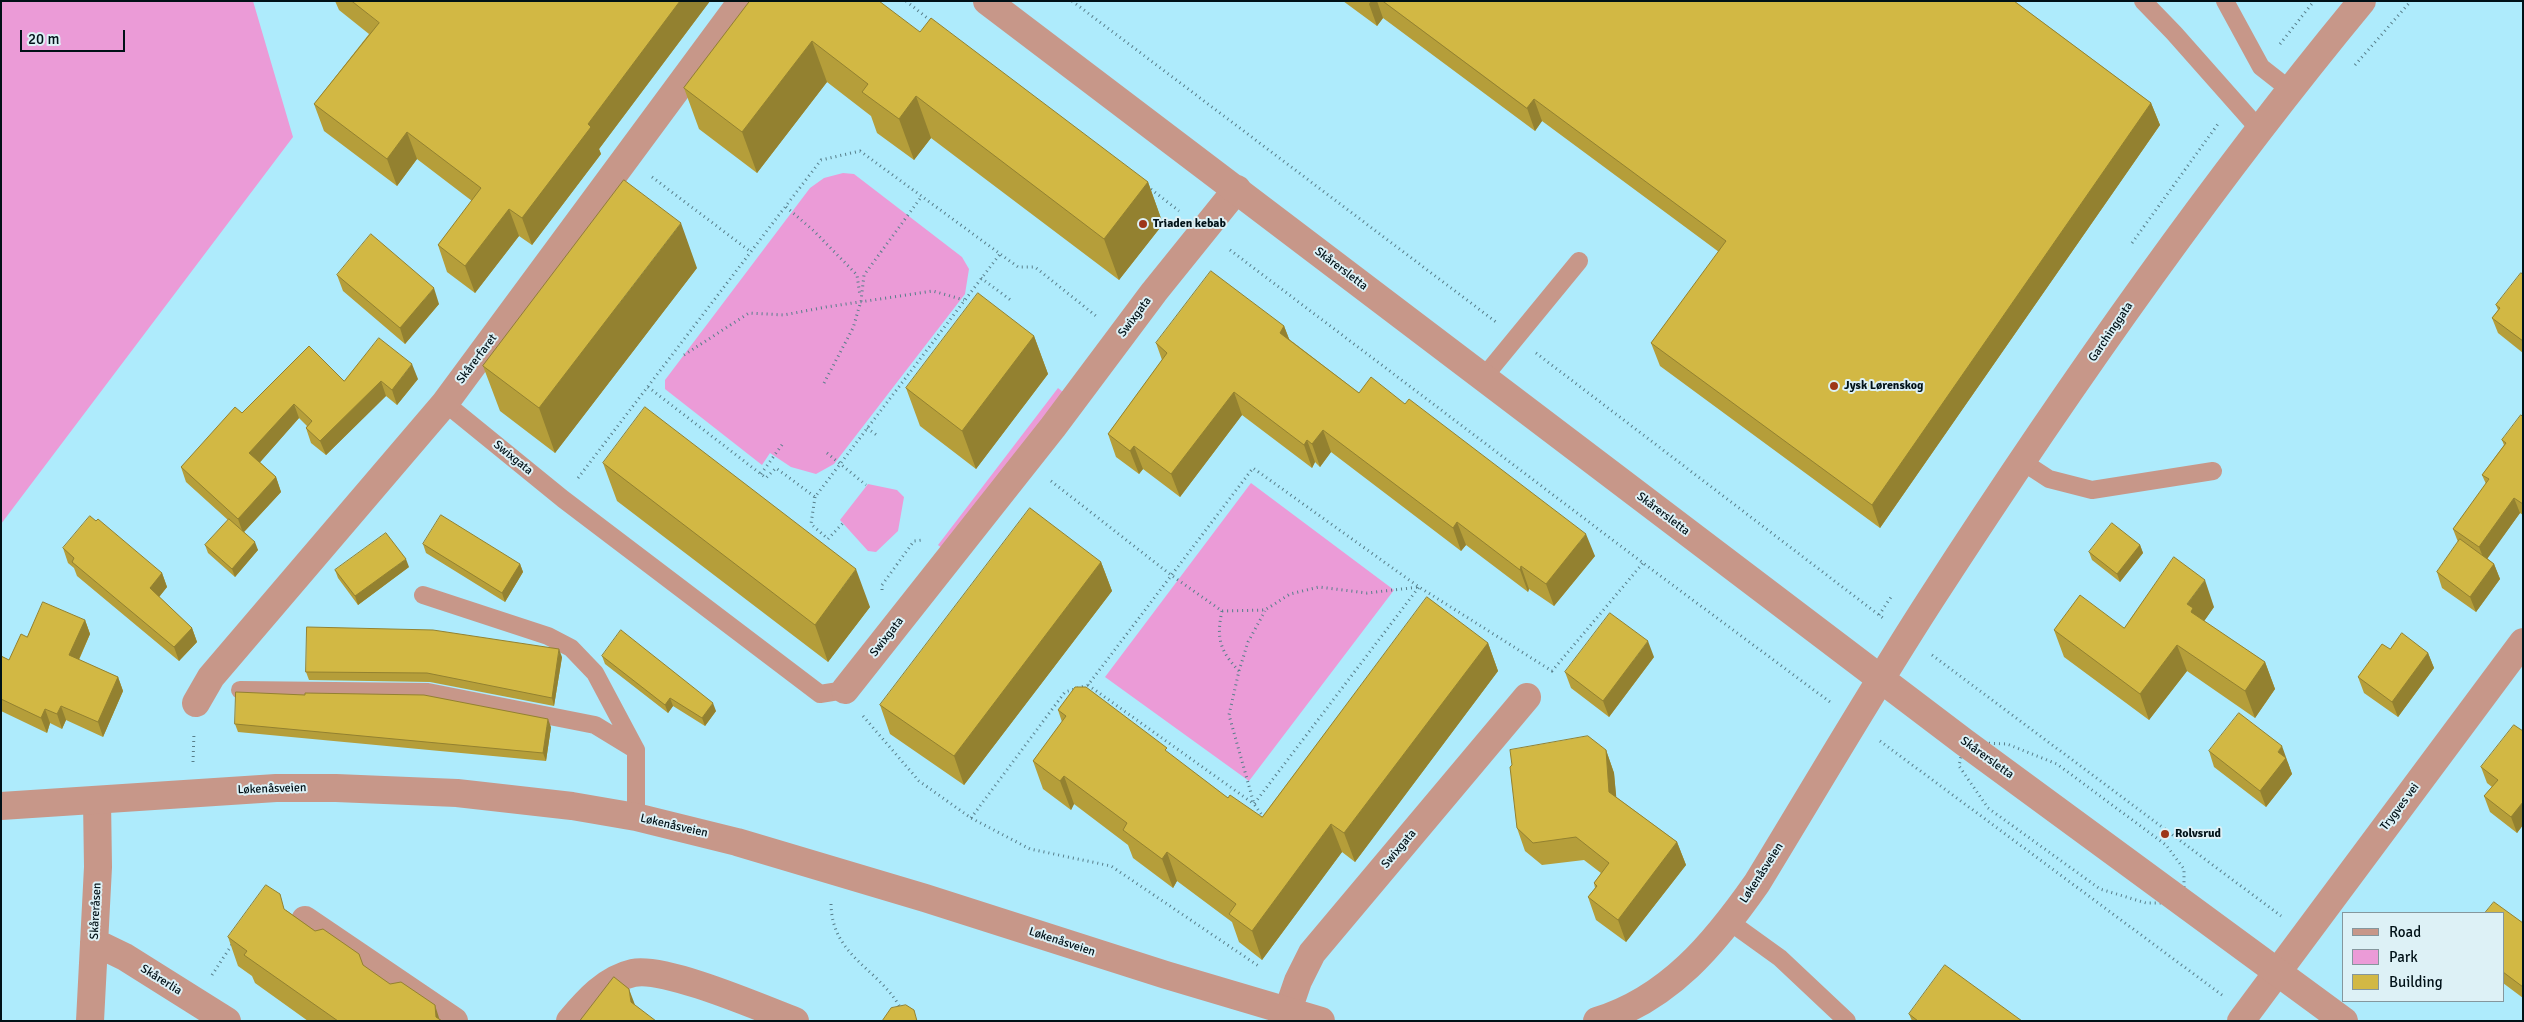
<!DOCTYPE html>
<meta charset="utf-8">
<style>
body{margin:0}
#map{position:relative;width:2524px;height:1022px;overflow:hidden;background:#aeebfc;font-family:Signika,sans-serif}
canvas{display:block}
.frame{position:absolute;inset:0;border:2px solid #001117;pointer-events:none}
.legend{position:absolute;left:2342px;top:912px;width:162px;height:90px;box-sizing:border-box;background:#ddf1f6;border:1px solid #85979d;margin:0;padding:6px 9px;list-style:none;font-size:15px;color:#001117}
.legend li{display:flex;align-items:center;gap:10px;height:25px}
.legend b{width:25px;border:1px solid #85979d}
.scale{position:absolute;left:20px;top:30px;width:105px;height:22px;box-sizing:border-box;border:2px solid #001117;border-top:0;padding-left:6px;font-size:15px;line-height:18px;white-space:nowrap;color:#001117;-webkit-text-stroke:4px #ddf1f6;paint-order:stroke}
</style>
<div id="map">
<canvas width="2524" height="1022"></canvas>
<div class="frame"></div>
<ul class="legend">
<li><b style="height:6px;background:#c79789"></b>Road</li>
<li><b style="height:14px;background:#eb9bd7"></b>Park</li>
<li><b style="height:14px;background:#d2b844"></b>Building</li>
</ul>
<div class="scale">20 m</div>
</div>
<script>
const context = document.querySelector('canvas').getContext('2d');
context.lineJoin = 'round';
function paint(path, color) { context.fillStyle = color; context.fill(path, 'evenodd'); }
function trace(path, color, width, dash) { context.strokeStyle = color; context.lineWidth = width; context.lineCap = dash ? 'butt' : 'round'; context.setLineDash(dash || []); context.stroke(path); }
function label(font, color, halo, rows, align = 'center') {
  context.font = font + ' Signika,sans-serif'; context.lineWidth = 4; context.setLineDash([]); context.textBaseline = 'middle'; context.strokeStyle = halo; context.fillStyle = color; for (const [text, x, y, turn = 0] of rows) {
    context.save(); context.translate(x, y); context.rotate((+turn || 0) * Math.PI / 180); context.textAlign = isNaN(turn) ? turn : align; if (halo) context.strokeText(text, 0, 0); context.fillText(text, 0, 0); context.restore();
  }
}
const green = new Path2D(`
 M 1,1 L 253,1 L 293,137 L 1,524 Z
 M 843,173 L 854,174 L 962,257 L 969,269 L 965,294 L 834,464 L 816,474 L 791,467 L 770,453 L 762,465 L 665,389 L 665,380 L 810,188 L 824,178 Z
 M 1058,388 L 1063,392 L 943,549 L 938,545 Z
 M 1251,483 L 1394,590 L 1249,781 L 1105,677 Z
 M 868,484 L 897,490 L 904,497 L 898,531 L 876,552 L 868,551 L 840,520 Z`);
const path = new Path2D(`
 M 906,1 L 931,21
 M 1072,1 L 1496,322
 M 2280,44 L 2314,1
 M 2355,65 L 2411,1
 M 652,177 L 751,252
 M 1147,186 L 1179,211
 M 786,207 L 814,231 L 857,275 L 860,296
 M 2132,243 L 2218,124
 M 1230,250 L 1643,563 L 1830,702
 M 981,278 L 1012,301
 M 1536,353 L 1883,618
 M 684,355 L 749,313 L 784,315 L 826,307 L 933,291 L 964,300
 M 824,383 L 853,328 L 861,301 L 864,275 L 922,196
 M 648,387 L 766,478 L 776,468 L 815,497 L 1000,254
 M 867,428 L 878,436
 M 827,453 L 866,485
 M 761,474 L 784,442
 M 578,478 L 821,160 L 860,151 L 1018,267 L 1035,267 L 1096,316
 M 1051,481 L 1171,575 L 1222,611 L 1265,610 L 1290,594 L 1319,587 L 1367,593 L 1419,587
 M 815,497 L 811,524 L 828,539 L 843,523
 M 882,590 L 882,585 L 914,541 L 923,540
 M 1222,611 C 1216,638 1220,651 1239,671
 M 1879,615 L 1891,597
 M 1932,655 L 2281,916
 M 1088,685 L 1254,804 L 1419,587
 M 863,716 L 919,781 L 971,818 L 1030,849 L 1111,866 L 1260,967
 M 1880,741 L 2222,995
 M 1964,742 L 2007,744 L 2057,764 L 2166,845 L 2184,869 L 2184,903 L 2146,903 L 2100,889 L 1988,808 L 1959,766 Z
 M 193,762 L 194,733
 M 971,818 L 1065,692 L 1088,685 L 1253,468 L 1419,587 L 1552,671 L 1643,563
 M 1264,818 L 1254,804 L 1229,715 L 1239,671 L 1248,642 L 1265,611
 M 831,904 C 832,957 879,968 901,1009
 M 212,975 L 233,943`);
const service = new Path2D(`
 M 2143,1 L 2174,33 L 2259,129
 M 2225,1 L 2261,67 L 2289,89
 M 1483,378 L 1579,261
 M 445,403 L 563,499 L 820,694 L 845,690
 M 2023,462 L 2049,479 L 2092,490 L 2213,471
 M 423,595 L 548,636 L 571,648 L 595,673 L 636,750
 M 240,690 L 428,692 L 595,725 L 636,750 L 636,817
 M 1730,922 L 1780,958 L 1847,1021`);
const minor = new Path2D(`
 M 845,690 L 1053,427 L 1154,292 L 1237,189
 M 196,703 L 211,677 L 445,403 L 742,1
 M 305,920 L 454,1021
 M 94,942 L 125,957 L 227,1021
 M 1288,1010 L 1298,981 L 1312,953 L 1527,697
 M 90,1021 L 98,867 L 97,800
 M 570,1021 C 587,1001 606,979 633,973 C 664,966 761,1008 795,1021
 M 2241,1021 L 2523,642`);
const tertiary = new Path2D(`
 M 987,1 L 1964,742 L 2344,1021
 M 1,806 L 276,788 L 336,788 L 457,793 L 572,806 L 636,817 L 737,842 L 925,898 L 1166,975 L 1321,1021
 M 1597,1021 C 1669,999 1715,943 1757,883 C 1815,788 1871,692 1931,599 C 2064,393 2205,191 2362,1`);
const wall = new Path2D(`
 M 335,1 L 710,1 L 599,149 L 601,154 L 532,245 L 519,236 L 475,293 L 447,272 L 438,245 L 472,201 L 417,159 L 397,186 L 324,131 L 314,104 L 369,34 L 339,10 Z
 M 750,1 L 920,32 L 1148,182 L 1163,224 L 1119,280 L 931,138 L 914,160 L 877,133 L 871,116 L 827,82 L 757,173 L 699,129 L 684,88 Z
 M 1343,1 L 2014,1 L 2151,103 L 2160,125 L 1880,528 L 1660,366 L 1651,343 L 1719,252 L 1542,121 L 1535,131 L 1383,18 L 1377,26 Z
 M 697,268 L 555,453 L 500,411 L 483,366 Z
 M 2523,274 L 2523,353 L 2498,333 L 2492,318 L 2498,310 L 2496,305 Z
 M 337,275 L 439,304 L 405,344 L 343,291 Z
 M 1284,326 L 1289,339 L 1359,393 L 1595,556 L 1554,606 L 1529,589 L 1528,592 L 1466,545 L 1461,551 L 1331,452 L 1320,467 L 1315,462 L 1312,468 L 1242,415 L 1180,497 L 1143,469 L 1139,474 L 1116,457 L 1108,434 L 1162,360 L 1156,343 Z
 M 1034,336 L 1048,374 L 976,469 L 920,426 L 906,388 Z
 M 418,379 L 397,405 L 386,396 L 326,455 L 311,443 L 306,428 L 307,426 L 299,418 L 260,462 L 276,477 L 281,492 L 244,532 L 258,550 L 235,577 L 208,553 L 205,545 L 228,520 L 186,482 L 181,467 L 242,413 L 344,381 Z
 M 2523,417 L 2523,515 L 2520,513 L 2487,558 L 2494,564 L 2500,579 L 2476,612 L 2442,588 L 2437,572 L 2458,542 L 2453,529 L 2486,484 L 2482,475 L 2504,445 L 2502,440 Z
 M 603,463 L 870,607 L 828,662 L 617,501 Z
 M 423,544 L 520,564 L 523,572 L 505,602 L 426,553 Z
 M 2140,545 L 2143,553 L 2120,582 L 2092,560 L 2089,552 Z
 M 63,548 L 162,573 L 167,587 L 159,597 L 192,628 L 197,642 L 179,661 L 77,576 L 74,568 L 68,563 Z
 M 1101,562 L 1112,591 L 964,785 L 890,734 L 880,705 Z
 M 409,567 L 358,605 L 338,578 L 335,570 Z
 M 2214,607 L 2204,621 L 2265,662 L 2275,689 L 2255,718 L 2187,671 L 2149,720 L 2064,657 L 2054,630 L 2124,628 Z
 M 85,620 L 90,634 L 79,660 L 118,677 L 123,691 L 103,737 L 66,720 L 62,729 L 50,723 L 47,733 L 1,711 L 1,656 L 9,660 L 27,637 Z
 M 1488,643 L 1498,671 L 1355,862 L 1342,852 L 1262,960 L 1239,942 L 1232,922 L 1177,881 L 1173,888 L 1133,858 L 1128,845 L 1074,804 L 1071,810 L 1043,789 L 1033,761 L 1062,722 L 1058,710 L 1169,754 L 1228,798 L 1262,817 Z
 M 2390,649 L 2428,653 L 2434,668 L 2398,717 L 2364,693 L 2358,677 Z
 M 602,656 L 716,711 L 705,726 L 673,706 L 668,713 L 605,664 Z
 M 562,657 L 554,706 L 430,682 L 309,680 L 306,672 Z
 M 1654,657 L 1609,717 L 1571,688 L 1565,672 Z
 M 235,724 L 551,727 L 546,761 L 238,732 Z
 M 2523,731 L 2523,825 L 2517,833 L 2490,812 L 2484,796 L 2492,787 L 2487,783 L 2481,767 Z
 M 1606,750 L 1614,773 L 1616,797 L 1677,842 L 1686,865 L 1626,942 L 1596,920 L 1588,897 L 1595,888 L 1594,883 L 1601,873 L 1584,860 L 1542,865 L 1525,851 L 1517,828 Z
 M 2209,751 L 2288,762 L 2288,763 L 2292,774 L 2266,807 L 2214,767 Z
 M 286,910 L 315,931 L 359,954 L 363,966 L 442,1021 L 308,1021 L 255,983 L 252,976 L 238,966 L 228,937 Z
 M 2503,913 L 2523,923 L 2523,998 L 2503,983 Z
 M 1909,1014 L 2022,1021 L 1912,1021 Z`);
const shadedWall = new Path2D(`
 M 680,1 L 710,1 L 599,149 L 601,154 L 532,245 L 522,218 L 588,124 Z
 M 1371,1 L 1377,1 L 1383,18 L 1377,26 L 1369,4 Z
 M 812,41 L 827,82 L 757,173 L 742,132 Z
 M 916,96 L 931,138 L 914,160 L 899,119 Z
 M 1534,99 L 1542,121 L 1535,131 L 1527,108 Z
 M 2151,103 L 2160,125 L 1880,528 L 1872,505 Z
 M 407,132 L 417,159 L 397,186 L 387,159 Z
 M 1148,182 L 1163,224 L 1119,280 L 1104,239 Z
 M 509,209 L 519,236 L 475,293 L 465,266 Z
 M 681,223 L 697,268 L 555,453 L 539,408 Z
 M 434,288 L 439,304 L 405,344 L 400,328 Z
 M 1284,326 L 1293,349 L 1280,333 Z
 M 1034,336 L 1048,374 L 976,469 L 962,431 Z
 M 412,364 L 418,379 L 397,405 L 392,390 Z
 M 381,381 L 386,396 L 326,455 L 320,441 Z
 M 1234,392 L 1242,415 L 1180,497 L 1171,474 Z
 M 294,404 L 299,418 L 255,468 L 249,453 Z
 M 1323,430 L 1331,452 L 1320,467 L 1312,444 Z
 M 1307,440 L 1315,462 L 1312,468 L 1304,445 Z
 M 1134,446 L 1143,469 L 1139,474 L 1130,451 Z
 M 276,477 L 281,492 L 243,533 L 238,519 Z
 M 2514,498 L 2520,513 L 2485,562 L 2479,547 Z
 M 1457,522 L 1466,545 L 1461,551 L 1453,528 Z
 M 1586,534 L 1595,556 L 1554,606 L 1546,584 Z
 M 255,542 L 258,550 L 235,577 L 232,569 Z
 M 2140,545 L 2143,553 L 2120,582 L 2117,574 Z
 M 406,559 L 409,567 L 358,605 L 355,596 Z
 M 1101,562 L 1112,591 L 964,785 L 954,756 Z
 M 520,564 L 523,572 L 505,602 L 502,593 Z
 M 2494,564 L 2500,579 L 2476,612 L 2470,597 Z
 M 1521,566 L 1529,589 L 1528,592 L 1520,570 Z
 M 856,569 L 870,607 L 828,662 L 815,625 Z
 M 162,573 L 167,587 L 155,602 L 150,588 Z
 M 2205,580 L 2214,607 L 2200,627 L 2203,635 L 2187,604 Z
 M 85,620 L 90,634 L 74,670 L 69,655 Z
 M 192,628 L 197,642 L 179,661 L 174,647 Z
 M 1648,641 L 1654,657 L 1609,717 L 1603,701 Z
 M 1488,643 L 1498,671 L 1355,862 L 1344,833 Z
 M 2177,645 L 2187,671 L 2149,720 L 2140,694 Z
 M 559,649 L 562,657 L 554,706 L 552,698 Z
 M 2428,653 L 2434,668 L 2398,717 L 2392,702 Z
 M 2265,662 L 2275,689 L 2255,718 L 2245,691 Z
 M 118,677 L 123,691 L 103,737 L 98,722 Z
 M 670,698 L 673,706 L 668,713 L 665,705 Z
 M 713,703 L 716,711 L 705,726 L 702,718 Z
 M 61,706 L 66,720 L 62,729 L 57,714 Z
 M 45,709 L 50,723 L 47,733 L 41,718 Z
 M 548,719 L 551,727 L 546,761 L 543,753 Z
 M 2282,746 L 2292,774 L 2266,807 L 2260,791 L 2278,752 Z
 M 1606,750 L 1614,773 L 1618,815 L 1609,792 Z
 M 1064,776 L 1074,804 L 1071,810 L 1060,781 Z
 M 2523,802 L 2523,825 L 2517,833 L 2511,817 Z
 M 1331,824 L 1342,852 L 1262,960 L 1252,931 Z
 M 1677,842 L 1686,865 L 1626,942 L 1618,920 Z
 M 1167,852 L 1177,881 L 1173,888 L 1162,859 Z
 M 629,989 L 640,1018 L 631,1002 Z
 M 435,1005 L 440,1021 L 436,1017 Z`);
const building = new Path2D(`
 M 352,1 L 680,1 L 588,124 L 591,127 L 522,218 L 509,209 L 465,266 L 438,245 L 481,188 L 407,132 L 387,159 L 314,104 L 379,23 Z
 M 750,1 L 879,1 L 920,32 L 931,18 L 1148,182 L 1104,239 L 916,96 L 899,119 L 862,92 L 868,84 L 812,41 L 742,132 L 684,88 Z
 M 1383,1 L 2014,1 L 2151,103 L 1872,505 L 1651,343 L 1726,241 L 1534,99 L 1527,108 Z
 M 624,180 L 681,223 L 539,408 L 483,366 Z
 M 371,234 L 434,288 L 400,328 L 337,275 Z
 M 1211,271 L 1284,326 L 1280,333 L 1359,393 L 1371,377 L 1405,404 L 1409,399 L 1586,534 L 1546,584 L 1521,566 L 1520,570 L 1457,522 L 1453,528 L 1323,430 L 1312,444 L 1307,440 L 1304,445 L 1234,392 L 1171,474 L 1134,446 L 1130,451 L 1108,434 L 1167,353 L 1156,343 Z
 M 2521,273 L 2523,274 L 2523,341 L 2492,318 L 2500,308 L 2496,305 Z
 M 978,293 L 1034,336 L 962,431 L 906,388 Z
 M 379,338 L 412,364 L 392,390 L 381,381 L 320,441 L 306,428 L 312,421 L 294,404 L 249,453 L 276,477 L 238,519 L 181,467 L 235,407 L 242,413 L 309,346 L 344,381 Z
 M 645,407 L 856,569 L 815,625 L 603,463 Z
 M 2521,415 L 2523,417 L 2523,504 L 2514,498 L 2479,547 L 2453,529 L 2489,479 L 2482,475 L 2506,443 L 2502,440 Z
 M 1030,508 L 1101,562 L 954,756 L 880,705 Z
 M 441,515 L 520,564 L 502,593 L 423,544 Z
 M 90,516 L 96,521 L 98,519 L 162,573 L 150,588 L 192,628 L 174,647 L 72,562 L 74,558 L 63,548 Z
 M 229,519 L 255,542 L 232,569 L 205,545 Z
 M 2112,523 L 2140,545 L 2117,574 L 2089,552 Z
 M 386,533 L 406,559 L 355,596 L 335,570 Z
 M 2460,539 L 2494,564 L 2470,597 L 2437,572 Z
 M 2174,557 L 2205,580 L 2187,604 L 2193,608 L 2191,612 L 2265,662 L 2245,691 L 2177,645 L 2140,694 L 2054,630 L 2080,595 L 2124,628 Z
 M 1427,597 L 1488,643 L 1344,833 L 1331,824 L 1252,931 L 1229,914 L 1236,904 L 1167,852 L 1162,859 L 1123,830 L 1127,823 L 1064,776 L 1060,781 L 1033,761 L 1066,716 L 1058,710 L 1075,687 L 1086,687 L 1167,748 L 1165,750 L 1228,798 L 1230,795 L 1262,817 Z
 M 43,602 L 85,620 L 69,655 L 118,677 L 98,722 L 61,706 L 57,714 L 45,709 L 41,718 L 1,699 L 1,656 L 9,660 L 21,634 L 27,637 Z
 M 1610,613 L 1648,641 L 1603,701 L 1565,672 Z
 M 307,627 L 433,630 L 559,649 L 552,698 L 427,673 L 306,672 Z
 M 621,630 L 713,703 L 702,718 L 670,698 L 665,705 L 602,656 Z
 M 2402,633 L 2428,653 L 2392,702 L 2358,677 L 2382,644 L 2390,649 Z
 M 236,692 L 305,695 L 305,693 L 424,695 L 548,719 L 543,753 L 235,724 Z
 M 2239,713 L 2282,746 L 2278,752 L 2286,758 L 2260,791 L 2209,751 Z
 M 2514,725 L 2523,731 L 2523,802 L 2511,817 L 2484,796 L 2498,780 L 2481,767 Z
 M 1588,736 L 1606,750 L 1609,792 L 1677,842 L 1618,920 L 1588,897 L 1597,886 L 1594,883 L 1609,863 L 1576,837 L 1533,843 L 1517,828 L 1510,767 L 1512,765 L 1510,750 Z
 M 266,885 L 280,894 L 284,909 L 315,931 L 323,929 L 359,954 L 363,965 L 390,984 L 401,982 L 435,1005 L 436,1017 L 442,1021 L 338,1021 L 244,955 L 247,951 L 228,937 Z
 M 2494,902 L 2523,923 L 2523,987 L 2503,972 L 2503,913 L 2485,913 Z
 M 1945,965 L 2022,1021 L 1918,1021 L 1909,1014 Z
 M 614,977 L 629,989 L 631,1002 L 656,1021 L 580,1021 Z
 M 906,1005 L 914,1010 L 917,1021 L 882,1021 L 891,1008 Z`);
const markers = [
 [1143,224,5,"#9e3618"],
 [1834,386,5,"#9e3618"],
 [2165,834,5,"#9e3618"]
];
const poiNames = [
 ["Triaden kebab",1153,224],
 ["Jysk Lørenskog",1844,386],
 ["Rolvsrud",2175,834]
];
const streetNames = [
 ["Skårersletta",1341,269,37],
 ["Swixgata",1135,317,-53],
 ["Garchinggata",2111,332,-56],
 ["Skårerfaret",477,359,-53],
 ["Swixgata",513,458,39],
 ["Skårersletta",1663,514,37],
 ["Swixgata",887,637,-52],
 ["Skårersletta",1987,758,36],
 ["Løkenåsveien",272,789,-2],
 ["Trygves vei",2400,807,-53],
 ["Løkenåsveien",674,826,13],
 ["Swixgata",1399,849,-50],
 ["Løkenåsveien",1762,873,-57],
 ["Skåreråsen",96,911,-87],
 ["Løkenåsveien",1062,942,18],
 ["Skårerlia",161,980,32]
];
paint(green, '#eb9bd7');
trace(path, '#577e8a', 3, [1, 4]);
trace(service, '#c79789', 18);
trace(minor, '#c79789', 28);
trace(tertiary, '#c79789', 28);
paint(wall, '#b59e3a');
paint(shadedWall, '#938130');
paint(building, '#d2b844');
trace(building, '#938130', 1);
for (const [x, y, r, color] of markers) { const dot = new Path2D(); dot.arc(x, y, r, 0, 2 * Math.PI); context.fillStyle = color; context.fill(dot); trace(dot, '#ddf1f6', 2); }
label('bold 12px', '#001117', '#ddf1f6', poiNames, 'left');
label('12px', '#001117', '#ddf1f6', streetNames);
</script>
